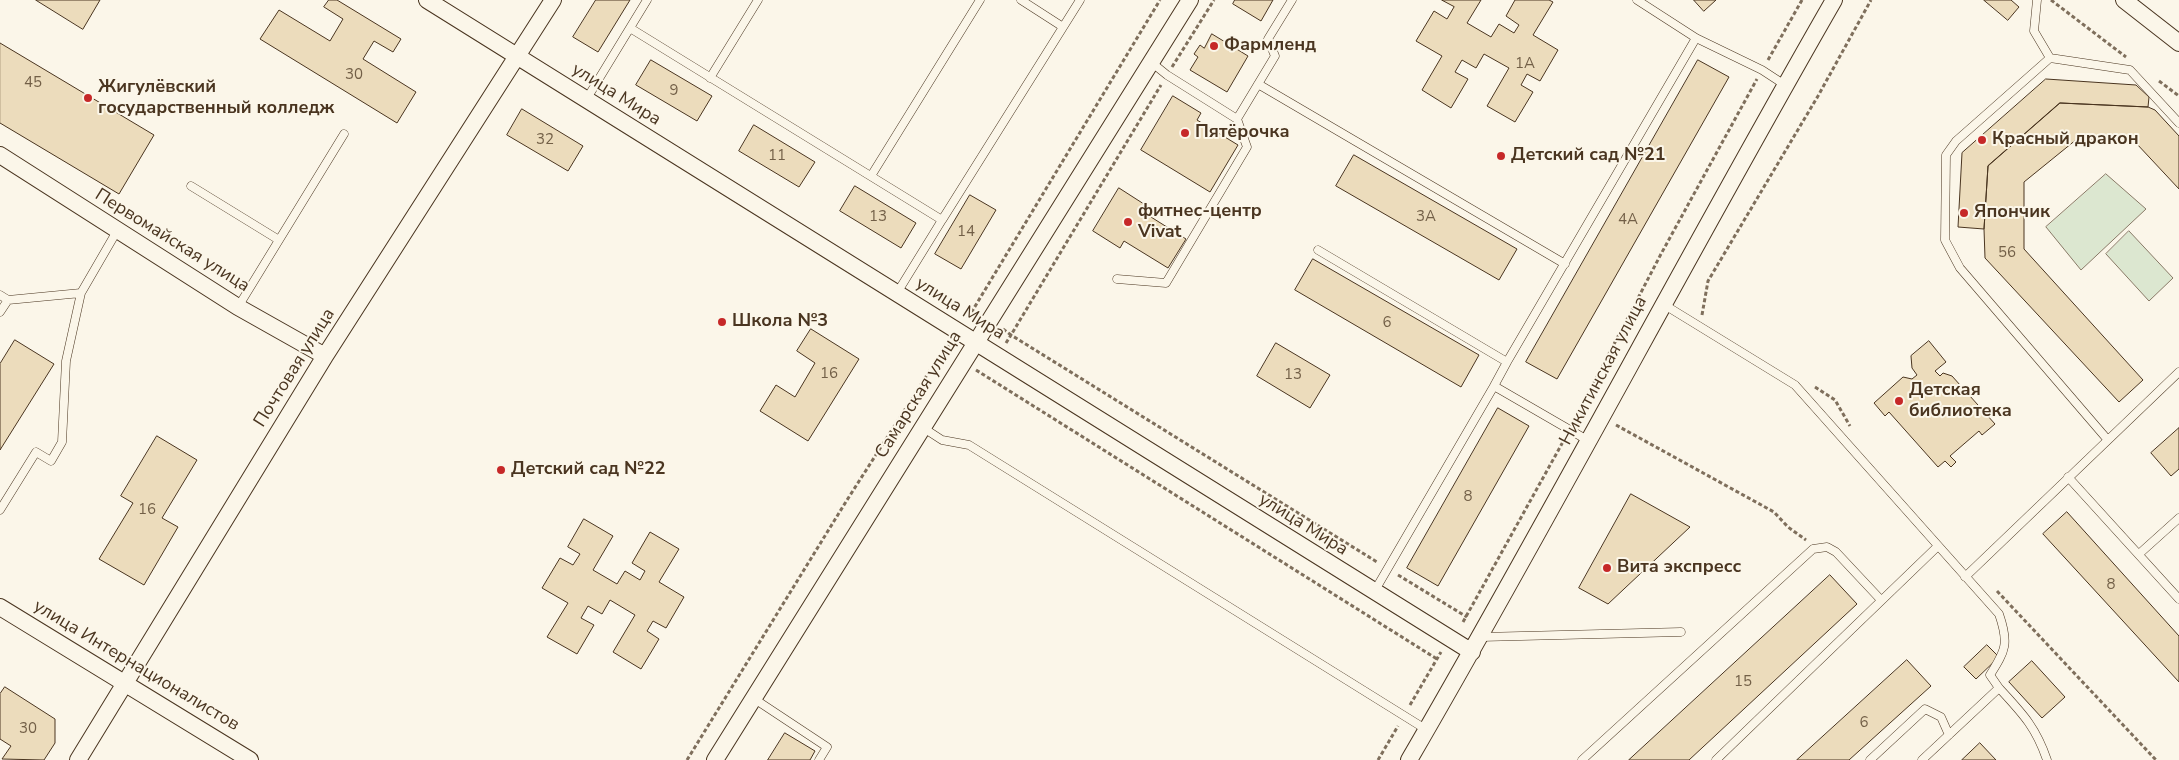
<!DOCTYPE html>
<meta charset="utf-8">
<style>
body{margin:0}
canvas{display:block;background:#fbf6e9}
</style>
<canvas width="2179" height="760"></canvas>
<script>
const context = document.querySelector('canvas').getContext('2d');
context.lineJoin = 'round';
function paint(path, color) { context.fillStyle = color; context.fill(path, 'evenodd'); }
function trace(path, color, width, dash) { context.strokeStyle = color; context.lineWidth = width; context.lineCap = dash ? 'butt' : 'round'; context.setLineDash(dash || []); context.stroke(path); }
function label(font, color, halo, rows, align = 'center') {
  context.font = font + ' "Nunito Sans",sans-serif'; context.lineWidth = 4; context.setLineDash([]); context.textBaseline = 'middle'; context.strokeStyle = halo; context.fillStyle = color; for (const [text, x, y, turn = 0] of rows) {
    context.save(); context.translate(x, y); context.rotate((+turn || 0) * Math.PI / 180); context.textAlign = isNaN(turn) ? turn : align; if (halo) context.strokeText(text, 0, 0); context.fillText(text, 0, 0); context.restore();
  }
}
const green = new Path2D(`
 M 2106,174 L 2146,209 L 2081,270 L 2046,227 Z
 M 2129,231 L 2173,278 L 2149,301 L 2106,254 Z`);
const building = new Path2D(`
 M 36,0 L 100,0 L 83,29 Z
 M 329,0 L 337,0 L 401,39 L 393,52 L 374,41 L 363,59 L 416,92 L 397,123 L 260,39 L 279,10 L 330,41 L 343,19 L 324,7 Z
 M 596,0 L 630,0 L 598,52 L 573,37 Z
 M 1235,0 L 1273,0 L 1261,21 L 1233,4 Z
 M 1442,0 L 1481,0 L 1467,23 L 1491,37 L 1499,24 L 1514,33 L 1519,25 L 1506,16 L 1515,0 L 1549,0 L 1553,2 L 1533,35 L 1558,50 L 1540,81 L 1527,74 L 1521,85 L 1533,92 L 1515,122 L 1487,106 L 1509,68 L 1484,54 L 1476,68 L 1462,60 L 1455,72 L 1468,79 L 1451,108 L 1422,90 L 1442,56 L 1416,41 L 1434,11 L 1447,19 L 1454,7 Z
 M 1694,0 L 1716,0 L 1704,11 Z
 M 1984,0 L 2011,0 L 2019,7 L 2008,20 Z
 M 1212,34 L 1248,56 L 1227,92 L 1190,70 L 1198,57 L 1194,54 L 1200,45 L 1204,48 Z
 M 0,43 L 154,135 L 119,194 L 0,123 Z
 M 651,60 L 712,96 L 697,121 L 636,85 Z
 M 1698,60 L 1729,77 L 1557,379 L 1526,362 Z
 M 2046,79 L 2136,85 L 2149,97 L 2148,107 L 2060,103 L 1988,166 L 1984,229 L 1958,227 L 1962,153 Z
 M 1173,96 L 1201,113 L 1197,120 L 1238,145 L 1210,192 L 1141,150 Z
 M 2060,103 L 2148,107 L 2155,110 L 2179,136 L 2179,189 L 2136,143 L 2077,139 L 2024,182 L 2024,249 L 2143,380 L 2119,402 L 1985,258 L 1984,229 L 1988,166 Z
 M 522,109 L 583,146 L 568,171 L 507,135 Z
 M 754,125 L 815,162 L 799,187 L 739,151 Z
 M 1354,155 L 1517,249 L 1499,280 L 1336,186 Z
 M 855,186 L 916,223 L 901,248 L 840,211 Z
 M 1119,188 L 1147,206 L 1143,212 L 1186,239 L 1168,268 L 1124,241 L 1120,248 L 1093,231 Z
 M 970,195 L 996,210 L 961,269 L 935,254 Z
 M 1313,259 L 1479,355 L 1461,387 L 1295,290 Z
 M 811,329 L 859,359 L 808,441 L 760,411 L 776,385 L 795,397 L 815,363 L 797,351 Z
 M 15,340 L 54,364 L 0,450 L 0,364 Z
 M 1929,341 L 1946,362 L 1935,371 L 1940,376 L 1943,373 L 1952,376 L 1995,424 L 1982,435 L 1979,431 L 1950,456 L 1956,462 L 1951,467 L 1945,461 L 1938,467 L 1889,412 L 1885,416 L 1874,403 L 1903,377 L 1912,379 L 1917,375 L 1912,368 L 1911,356 Z
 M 1276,343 L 1330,375 L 1310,408 L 1257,376 Z
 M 1498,408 L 1529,426 L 1438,586 L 1407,568 Z
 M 2179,428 L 2179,469 L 2171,476 L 2151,453 Z
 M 157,436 L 197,460 L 162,518 L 178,527 L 144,585 L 99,559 L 133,503 L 121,496 Z
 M 1631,494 L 1690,527 L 1608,604 L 1579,588 Z
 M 2067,512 L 2179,636 L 2179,682 L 2043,534 Z
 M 584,519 L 613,536 L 593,570 L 617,584 L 625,571 L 640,580 L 645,571 L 632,563 L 650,532 L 679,549 L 659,582 L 684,597 L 666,628 L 653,621 L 647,631 L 659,639 L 641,669 L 613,652 L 635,615 L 610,600 L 602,614 L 588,606 L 581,618 L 594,625 L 577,654 L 547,637 L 568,603 L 542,588 L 560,558 L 573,565 L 580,554 L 568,547 Z
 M 1830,575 L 1857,604 L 1689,760 L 1629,760 Z
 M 1987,645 L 1999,657 L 1976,679 L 1964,667 Z
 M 1907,660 L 1931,686 L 1849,760 L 1797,760 Z
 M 2032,661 L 2065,697 L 2042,718 L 2009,682 Z
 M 5,687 L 55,719 L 55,743 L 44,760 L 2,759 L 11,746 L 0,739 L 0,694 Z
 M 785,733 L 815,751 L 810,760 L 768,760 Z
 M 1980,743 L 1996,760 L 1962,760 Z`);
const path = new Path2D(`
 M 2051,0 L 2126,57
 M 1768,60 L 1802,0
 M 1172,67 L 1214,0
 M 2159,81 L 2179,96
 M 1702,315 L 1708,281 L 1818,96 L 1871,0
 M 968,318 L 1160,0
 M 1003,329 L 1011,335 L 1161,85
 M 1006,343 L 1011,335 L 1377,562
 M 976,370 L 1437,659
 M 1815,387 L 1835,400 L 1850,426
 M 1575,419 L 1661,254 L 1757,79
 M 1616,425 L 1774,512 L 1788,527 L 1806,540
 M 1398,575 L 1467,617
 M 1997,591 L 2156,760
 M 1463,622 L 1564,440
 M 1410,705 L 1441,652
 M 687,760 L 847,500 L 943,350 L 951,344
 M 1378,760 L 1398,726`);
const lane = new Path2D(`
 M 1021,0 L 1063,27
 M 1637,0 L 1696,38 L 1762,70 L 1785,85
 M 2037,0 L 2034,31 L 2050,58
 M 630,28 L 942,220 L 897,293
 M 1151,62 L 1167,75 L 1237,119 L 1275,56 L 1268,39 L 1292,0
 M 710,78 L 758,0
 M 1258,84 L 1565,264
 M 586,100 L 647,0
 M 871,176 L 980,0
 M 191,186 L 279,240
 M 942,220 L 1080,0
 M 1318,250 L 1507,362 L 1494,386 L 1589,441
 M 1117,279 L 1166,283 L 1247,147 L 1237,119
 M 81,293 L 117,231
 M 0,295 L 8,300 L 0,312
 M 1663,304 L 1795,385 L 1999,614 C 2009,643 2006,650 1990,675 L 1999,688 L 1922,760
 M 238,307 L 344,134
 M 1507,362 L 1696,38
 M 922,427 L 942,440 L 969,445 L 1427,730
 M 2107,439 L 1960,268 L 1945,240 L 1946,155 L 1956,141 L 2050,58 L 2130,70 L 2179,123
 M 2068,477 L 2179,599
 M 0,510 L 36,452 L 51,461 L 62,442 L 66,361 L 81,293 L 8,300
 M 2139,554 L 2179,518
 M 1965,577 L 2179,372
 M 1374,592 L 1494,386
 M 1481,637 L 1681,632
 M 1999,688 C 2022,713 2036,727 2047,760
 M 753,698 L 827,747 L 819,760
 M 1582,760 L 1813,549 L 1827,547 L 1836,552 L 1881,600
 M 1716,760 L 1938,546
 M 1870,760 L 1925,709 L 1941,717 L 1949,735`);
const street = new Path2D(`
 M 427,0 L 1472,652
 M 2124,0 L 2179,43
 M 0,155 L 238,307 L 325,356
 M 0,607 L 250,760
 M 78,760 L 325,356 L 553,0
 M 715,760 L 1190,0
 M 1409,760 C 1555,509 1689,252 1834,0`);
const markers = [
 [1214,46,5,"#c62828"],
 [88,98,5,"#c62828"],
 [1185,133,5,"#c62828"],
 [1982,140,5,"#c62828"],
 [1501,156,5,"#c62828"],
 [1964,213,5,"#c62828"],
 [1128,222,5,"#c62828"],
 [722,322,5,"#c62828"],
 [1899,401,5,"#c62828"],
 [501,470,5,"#c62828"],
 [1607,568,5,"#c62828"]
];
const numberNames = [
 ["1А",1525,64],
 ["30",354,75],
 ["45",33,83],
 ["9",674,91],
 ["32",545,140],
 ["11",777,156],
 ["13",878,217],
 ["3А",1426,217],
 ["4А",1628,220],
 ["14",966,232],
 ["56",2007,253],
 ["6",1387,323],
 ["16",829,374],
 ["13",1293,375],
 ["8",1468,497],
 ["16",147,510],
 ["8",2111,585],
 ["15",1743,682],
 ["6",1864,723],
 ["30",28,729]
];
const poiNames = [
 ["Фармленд",1224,46],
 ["Жигулёвский",98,88],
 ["государственный колледж",98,109],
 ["Пятёрочка",1195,133],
 ["Красный дракон",1992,140],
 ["Детский сад №21",1511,156],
 ["фитнес-центр",1138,212],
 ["Vivat",1138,233],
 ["Япончик",1974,213],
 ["Школа №3",732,322],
 ["Детская",1909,391],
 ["библиотека",1909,412],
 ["Детский сад №22",511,470],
 ["Вита экспресс",1617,568]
];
const streetNames = [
 ["улица Мира",616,95,32],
 ["Первомайская улица",172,241,32],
 ["улица Мира",960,309,32],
 ["Почтовая улица",295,368,-58],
 ["Никитинская улица",1604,371,-62],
 ["Самарская улица",919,395,-58],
 ["улица Мира",1303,525,32],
 ["улица Интернационалистов",136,666,31]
];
paint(green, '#dce7d0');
trace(green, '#887966', 1);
paint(building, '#ecdcbc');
trace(building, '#4a3520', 1);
trace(lane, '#4a3520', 9);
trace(street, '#4a3520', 18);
trace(path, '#7f6f5c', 3, [4, 2.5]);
trace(lane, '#fbf6e9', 8);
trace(street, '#fbf6e9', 16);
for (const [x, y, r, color] of markers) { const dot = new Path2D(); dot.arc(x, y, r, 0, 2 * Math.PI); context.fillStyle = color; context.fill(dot); trace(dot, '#fbf6e9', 2); }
label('15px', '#725f47', null, numberNames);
label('bold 18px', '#4a3520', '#fbf6e9', poiNames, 'left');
label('18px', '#4a3520', '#fbf6e9', streetNames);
</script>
